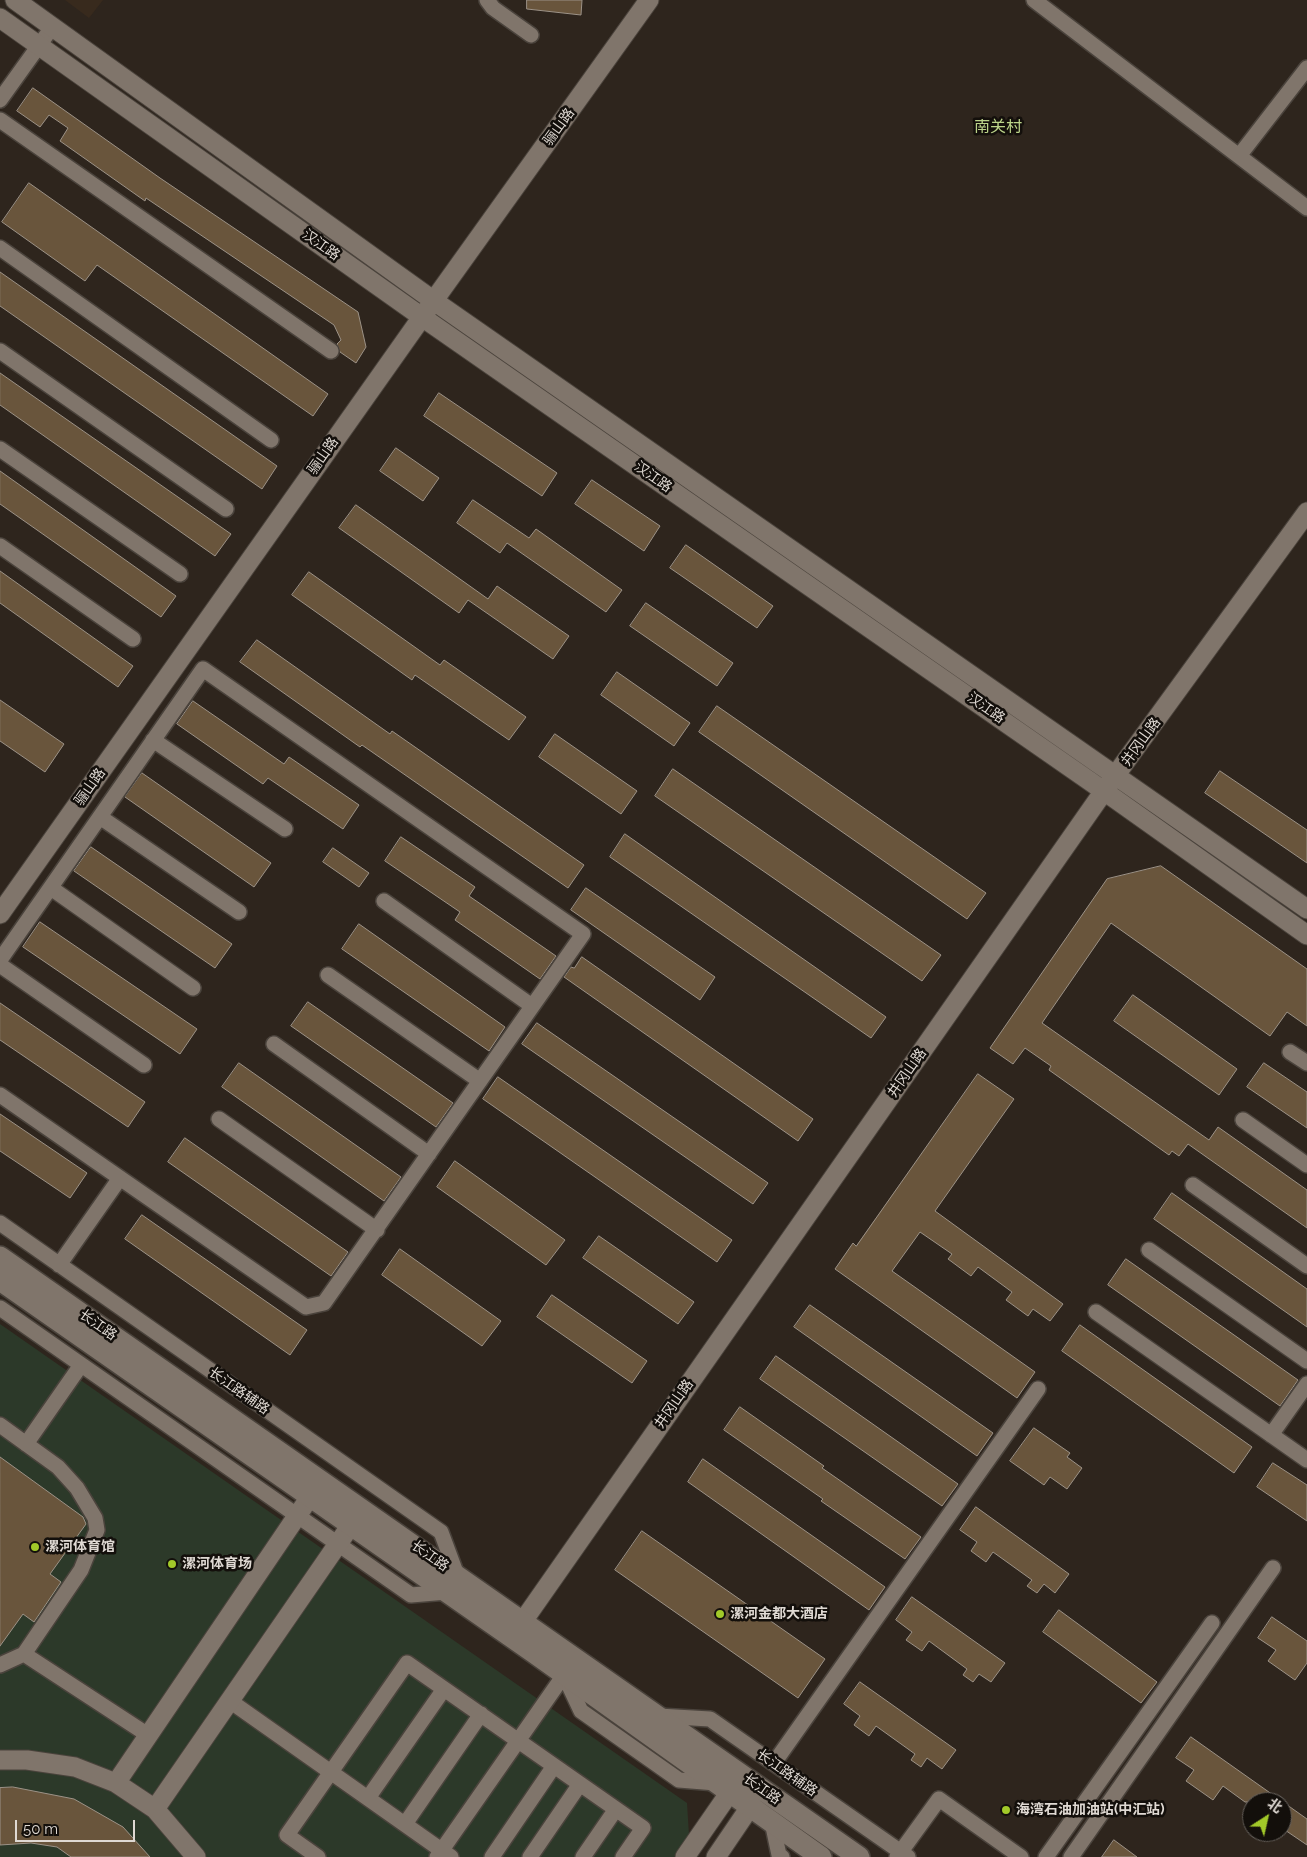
<!DOCTYPE html>
<meta charset="utf-8">
<style>
body{margin:0}
#map{position:relative;width:1307px;height:1857px;overflow:hidden;background:#2e251d;font-family:Raleway,"Noto Sans SC",sans-serif}
canvas{display:block}
.north{position:absolute;left:1242px;top:1792px;width:50px;height:50px;box-sizing:border-box;background:#130f0b;border:1px solid #65605b;border-radius:50%;rotate:35deg;font-size:14px;font-weight:700;line-height:20px;text-align:center;color:#dfd9d3}
.north::after{content:'';display:block;margin:auto;width:18px;height:22px;background:#a2c929;clip-path:polygon(50% 0,100% 100%,50% 72%,0 100%)}
.scale{position:absolute;left:15px;top:1820px;width:120px;height:22px;box-sizing:border-box;border:2px solid #dfd9d3;border-top:0;padding-left:6px;font-size:15px;line-height:18px;white-space:nowrap;color:#dfd9d3;-webkit-text-stroke:4px #130f0b;paint-order:stroke}
</style>
<div id="map">
<canvas width="1307" height="1857"></canvas>
<div class="north">北</div>
<div class="scale">50 m</div>
</div>
<script>
const context = document.querySelector('canvas').getContext('2d');
context.lineJoin = 'round';
function paint(path, color) { context.fillStyle = color; context.fill(path, 'evenodd'); }
function trace(path, color, width, dash) { context.strokeStyle = color; context.lineWidth = width; context.lineCap = dash ? 'butt' : 'round'; context.setLineDash(dash || []); context.stroke(path); }
function label(font, color, halo, rows, align = 'center') {
  context.font = font + ' Raleway,"Noto Sans SC",sans-serif'; context.lineWidth = 5; context.setLineDash([]); context.textBaseline = 'middle'; context.strokeStyle = halo; context.fillStyle = color; for (const [text, x, y, turn = 0] of rows) {
    context.save(); context.translate(x, y); context.rotate((+turn || 0) * Math.PI / 180); context.textAlign = isNaN(turn) ? turn : align; if (halo) context.strokeText(text, 0, 0); context.fillText(text, 0, 0); context.restore();
  }
}
const built = new Path2D(`
 M 65,0 L 103,0 L 89,18 Z`);
const green = new Path2D(`
 M 0,1324 L 687,1803 L 689,1835 L 674,1857 L 0,1857 Z`);
const building = new Path2D(`
 M 527,0 L 582,0 L 581,15 L 527,9 Z
 M 33,88 L 160,178 L 358,312 L 366,347 L 356,363 L 340,352 L 337,344 L 341,340 L 334,325 L 146,198 L 145,201 L 60,141 L 68,128 L 49,115 L 40,127 L 17,111 Z
 M 29,183 L 328,394 L 313,416 L 97,265 L 85,281 L 2,222 Z
 M 0,272 L 277,466 L 262,489 L 0,306 Z
 M 0,373 L 231,534 L 215,556 L 0,405 Z
 M 439,393 L 557,473 L 542,496 L 424,416 Z
 M 396,448 L 439,478 L 423,501 L 380,471 Z
 M 0,471 L 176,596 L 161,617 L 0,504 Z
 M 592,480 L 660,526 L 644,551 L 575,504 Z
 M 473,500 L 529,538 L 536,529 L 622,590 L 606,612 L 507,543 L 500,553 L 457,523 Z
 M 356,505 L 488,599 L 497,586 L 569,636 L 553,659 L 468,600 L 459,613 L 339,528 Z
 M 686,545 L 773,606 L 757,628 L 670,568 Z
 M 0,571 L 133,666 L 118,687 L 0,603 Z
 M 309,572 L 440,665 L 444,660 L 526,717 L 509,740 L 415,675 L 412,680 L 292,595 Z
 M 646,603 L 733,663 L 717,686 L 630,626 Z
 M 257,640 L 390,734 L 392,731 L 584,865 L 568,888 L 362,745 L 360,747 L 240,662 Z
 M 617,672 L 690,723 L 674,746 L 601,695 Z
 M 0,700 L 64,744 L 45,772 L 0,741 Z
 M 193,701 L 284,764 L 289,757 L 359,805 L 343,829 L 268,778 L 263,784 L 177,724 Z
 M 717,706 L 986,893 L 967,919 L 699,732 Z
 M 555,734 L 637,791 L 621,814 L 539,757 Z
 M 673,769 L 941,955 L 922,981 L 655,796 Z
 M 1220,771 L 1307,830 L 1307,863 L 1205,793 Z
 M 142,773 L 271,863 L 254,887 L 125,797 Z
 M 625,834 L 886,1017 L 871,1038 L 610,857 Z
 M 401,837 L 475,887 L 469,896 L 556,956 L 540,979 L 455,920 L 460,912 L 385,861 Z
 M 91,847 L 232,944 L 215,968 L 74,871 Z
 M 333,848 L 369,873 L 359,887 L 323,862 Z
 M 1161,866 L 1307,969 L 1307,1026 L 1287,1012 L 1270,1036 L 1111,923 L 1042,1023 L 1209,1140 L 1218,1127 L 1307,1190 L 1307,1228 L 1188,1144 L 1179,1156 L 1172,1151 L 1169,1155 L 1049,1070 L 1051,1066 L 1025,1048 L 1013,1064 L 990,1048 L 1107,879 Z
 M 586,888 L 715,977 L 700,1000 L 571,910 Z
 M 40,922 L 197,1029 L 180,1054 L 23,947 Z
 M 359,924 L 505,1027 L 489,1051 L 342,949 Z
 M 582,957 L 813,1119 L 798,1141 L 564,977 L 571,967 L 574,968 Z
 M 1133,995 L 1237,1069 L 1219,1095 L 1114,1021 Z
 M 308,1002 L 453,1103 L 436,1127 L 291,1026 Z
 M 0,1003 L 145,1102 L 128,1127 L 0,1040 Z
 M 537,1023 L 768,1183 L 753,1204 L 522,1044 Z
 M 239,1063 L 401,1177 L 384,1201 L 222,1087 Z
 M 1264,1063 L 1307,1092 L 1307,1128 L 1247,1087 Z
 M 978,1074 L 1014,1099 L 935,1211 L 1063,1304 L 1050,1321 L 1033,1309 L 1028,1316 L 1006,1300 L 1012,1292 L 978,1267 L 971,1276 L 948,1259 L 952,1254 L 920,1232 L 892,1271 L 1035,1372 L 1017,1398 L 835,1269 L 853,1243 L 856,1246 Z
 M 498,1077 L 732,1240 L 717,1262 L 483,1099 Z
 M 0,1114 L 87,1173 L 70,1198 L 0,1151 Z
 M 185,1138 L 348,1252 L 331,1276 L 168,1162 Z
 M 455,1161 L 565,1240 L 546,1265 L 437,1187 Z
 M 1172,1193 L 1307,1289 L 1307,1327 L 1154,1219 Z
 M 142,1215 L 307,1330 L 290,1355 L 125,1239 Z
 M 599,1236 L 694,1302 L 678,1324 L 583,1258 Z
 M 400,1249 L 501,1321 L 482,1346 L 382,1275 Z
 M 1126,1259 L 1298,1380 L 1280,1406 L 1108,1285 Z
 M 552,1295 L 647,1361 L 632,1383 L 537,1317 Z
 M 810,1305 L 993,1433 L 977,1456 L 794,1327 Z
 M 1080,1325 L 1252,1447 L 1234,1473 L 1062,1351 Z
 M 776,1356 L 958,1484 L 942,1506 L 760,1379 Z
 M 740,1407 L 824,1466 L 822,1468 L 921,1537 L 905,1559 L 821,1501 L 823,1499 L 724,1430 Z
 M 1034,1428 L 1070,1453 L 1067,1457 L 1082,1468 L 1067,1489 L 1050,1477 L 1044,1485 L 1010,1461 Z
 M 0,1457 L 83,1517 L 86,1524 L 50,1574 L 61,1582 L 34,1622 L 23,1614 L 0,1646 Z
 M 703,1459 L 885,1587 L 869,1610 L 688,1482 Z
 M 1273,1463 L 1307,1485 L 1307,1521 L 1257,1487 Z
 M 976,1507 L 1069,1574 L 1055,1593 L 1044,1584 L 1037,1593 L 1027,1586 L 1032,1580 L 993,1552 L 986,1562 L 971,1551 L 977,1542 L 960,1530 Z
 M 642,1531 L 825,1659 L 798,1698 L 615,1570 Z
 M 912,1597 L 1005,1663 L 991,1682 L 979,1674 L 973,1682 L 963,1675 L 967,1669 L 929,1641 L 922,1651 L 906,1640 L 912,1632 L 896,1620 Z
 M 1059,1610 L 1157,1682 L 1141,1703 L 1043,1632 Z
 M 1272,1617 L 1307,1641 L 1307,1663 L 1295,1680 L 1268,1661 L 1276,1650 L 1258,1638 Z
 M 860,1682 L 956,1750 L 942,1769 L 927,1758 L 921,1767 L 911,1760 L 915,1754 L 876,1726 L 869,1736 L 854,1725 L 860,1716 L 844,1704 Z
 M 1191,1737 L 1307,1819 L 1307,1845 L 1282,1828 L 1282,1802 L 1245,1802 L 1223,1786 L 1213,1800 L 1186,1781 L 1194,1770 L 1176,1758 Z
 M 13,1787 L 74,1799 L 123,1827 L 150,1857 L 71,1857 L 57,1847 L 31,1843 L 0,1845 L 0,1788 Z
 M 1114,1840 L 1137,1857 L 1102,1857 Z`);
const minor = new Path2D(`
 M 487,0 L 493,8 L 531,35
 M 1034,0 L 1307,208
 M 0,100 L 53,26
 M 0,120 L 331,351
 M 1239,156 L 1307,68
 M 0,248 L 271,440
 M 0,351 L 226,509
 M 0,449 L 180,574
 M 0,546 L 133,639
 M 153,740 L 285,829
 M 100,817 L 239,912
 M 51,888 L 193,988
 M 384,901 L 532,1006
 M 0,960 L 203,669 L 583,934 L 324,1303 L 306,1307 L 0,1095
 M 0,965 L 144,1065
 M 328,975 L 480,1081
 M 274,1044 L 429,1154
 M 1290,1052 L 1307,1063
 M 219,1119 L 377,1230
 M 1243,1120 L 1307,1165
 M 1193,1185 L 1307,1266
 M 0,1223 L 441,1532 L 457,1575
 M 1149,1250 L 1307,1361
 M 59,1265 L 120,1178
 M 0,1308 L 411,1595 L 447,1592
 M 1096,1312 L 1307,1460
 M 0,1425 L 58,1467 L 77,1488 L 95,1518 L 97,1530 L 81,1570 L 24,1654 L 0,1665
 M 1271,1435 L 1307,1384
 M 26,1444 L 81,1365
 M 24,1654 L 148,1735
 M 230,1701 L 451,1857
 M 658,1716 L 710,1719 L 908,1857
 M 774,1763 L 1038,1389
 M 368,1798 L 444,1689
 M 772,1822 L 779,1855 L 782,1857
 M 405,1824 L 481,1714
 M 318,1857 L 287,1835 L 407,1663 L 643,1828 L 623,1857
 M 437,1857 L 564,1675 L 581,1711 L 679,1780 L 716,1783
 M 492,1857 L 554,1766
 M 530,1857 L 580,1784
 M 583,1857 L 616,1809
 M 897,1857 L 939,1799 L 1021,1857
 M 1046,1857 L 1212,1623
 M 1071,1857 L 1273,1568`);
const tertiary = new Path2D(`
 M 15,0 L 434,301 L 1307,909
 M 0,18 L 422,317 L 1104,791 L 1307,935
 M 0,914 L 422,317 L 649,0
 M 514,1634 L 1104,791 L 1307,512
 M 0,1760 L 27,1760 L 75,1767 L 116,1783 L 155,1809 L 196,1857
 M 116,1783 L 318,1485
 M 155,1809 L 351,1525
 M 685,1857 L 730,1792 L 753,1783 L 750,1807 L 716,1857`);
const secondary = new Path2D(`
 M 0,1257 L 859,1857
 M 0,1280 L 533,1652 L 821,1857`);
const markers = [
 [35,1547,5,"#a2c929"],
 [172,1564,5,"#a2c929"],
 [720,1614,5,"#a2c929"],
 [1006,1810,5,"#a2c929"]
];
const streetNames = [
 ["骊山路",559,127,-54],
 ["汉江路",321,245,35],
 ["骊山路",323,456,-55],
 ["汉江路",653,477,35],
 ["汉江路",986,708,35],
 ["井冈山路",1141,742,-54],
 ["骊山路",90,787,-55],
 ["井冈山路",907,1073,-55],
 ["长江路",98,1325,35],
 ["长江路辅路",239,1391,35],
 ["井冈山路",674,1404,-55],
 ["长江路",430,1556,35],
 ["长江路辅路",787,1773,35],
 ["长江路",762,1789,35]
];
const poiNames = [
 ["漯河体育馆",45,1547],
 ["漯河体育场",182,1564],
 ["漯河金都大酒店",730,1614],
 ["海湾石油加油站(中汇站)",1016,1810]
];
const quarterNames = [
 ["南关村",998,127]
];
paint(built, '#382a1d');
paint(green, '#2c3929');
paint(building, '#69553c');
trace(building, '#9c9287', 1);
trace(minor, '#4a433c', 18);
trace(tertiary, '#4a433c', 21);
trace(secondary, '#4a433c', 24);
trace(minor, '#80756b', 15);
trace(tertiary, '#80756b', 19);
trace(secondary, '#80756b', 21);
for (const [x, y, r, color] of markers) { const dot = new Path2D(); dot.arc(x, y, r, 0, 2 * Math.PI); context.fillStyle = color; context.fill(dot); trace(dot, '#130f0b', 2); }
label('14px', '#dfd9d3', '#130f0b', streetNames);
label('bold 14px', '#dfd9d3', '#130f0b', poiNames, 'left');
label('16px', '#bbd389', '#130f0b', quarterNames);
</script>
